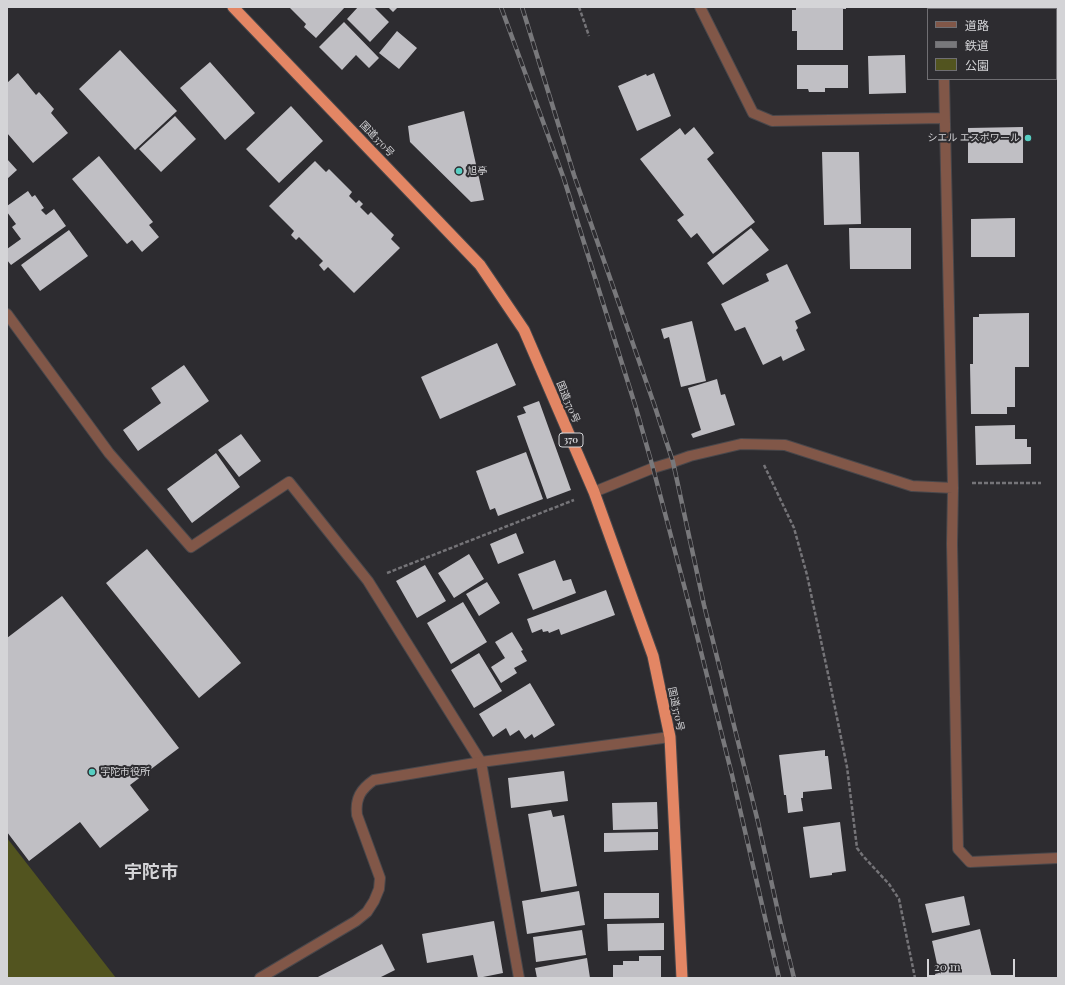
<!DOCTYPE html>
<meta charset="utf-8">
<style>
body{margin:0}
#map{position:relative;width:1065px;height:985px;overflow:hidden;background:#2d2c30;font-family:"Playfair Display","Noto Sans JP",serif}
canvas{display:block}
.frame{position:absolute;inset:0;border:8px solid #d4d4d7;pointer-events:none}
.legend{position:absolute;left:927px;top:8px;width:130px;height:72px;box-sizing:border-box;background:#2d2c30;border:1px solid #706f73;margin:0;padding:5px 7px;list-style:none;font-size:12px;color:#d4d4d7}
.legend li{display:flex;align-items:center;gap:8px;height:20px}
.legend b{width:20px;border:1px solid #706f73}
.scale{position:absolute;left:927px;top:959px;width:88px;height:18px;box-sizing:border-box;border:2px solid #d4d4d7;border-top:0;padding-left:5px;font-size:12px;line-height:14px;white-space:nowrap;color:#d4d4d7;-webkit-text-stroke:3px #2d2c30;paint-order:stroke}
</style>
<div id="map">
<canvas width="1065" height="985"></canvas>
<div class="frame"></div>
<ul class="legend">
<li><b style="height:5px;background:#815748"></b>道路</li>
<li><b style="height:5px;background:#78787b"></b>鉄道</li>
<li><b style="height:11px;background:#52541f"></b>公園</li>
</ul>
<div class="scale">20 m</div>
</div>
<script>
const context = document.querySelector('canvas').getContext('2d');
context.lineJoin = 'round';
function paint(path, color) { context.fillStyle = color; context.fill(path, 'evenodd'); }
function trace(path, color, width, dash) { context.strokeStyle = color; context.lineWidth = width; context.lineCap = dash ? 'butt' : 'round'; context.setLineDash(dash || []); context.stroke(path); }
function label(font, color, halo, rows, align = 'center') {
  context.font = font + ' "Playfair Display","Noto Sans JP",serif'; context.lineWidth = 4; context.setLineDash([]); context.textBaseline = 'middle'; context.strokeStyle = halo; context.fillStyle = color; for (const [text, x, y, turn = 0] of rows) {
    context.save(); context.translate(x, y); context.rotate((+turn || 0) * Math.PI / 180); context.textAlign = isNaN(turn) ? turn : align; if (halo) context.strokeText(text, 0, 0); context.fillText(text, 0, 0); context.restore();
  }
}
const green = new Path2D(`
 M 7,838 L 116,978 L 7,978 Z`);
const building = new Path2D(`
 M 289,7 L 345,7 L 316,38 L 304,27 L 306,24 Z
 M 358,7 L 374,7 L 389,22 L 370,42 L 347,19 Z
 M 388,7 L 398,7 L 393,12 Z
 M 796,7 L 846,7 L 846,9 L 843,9 L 843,50 L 797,50 L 797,31 L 792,31 L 792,10 L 796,10 Z
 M 981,7 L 1030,7 L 1030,9 L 981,9 Z
 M 344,22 L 379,58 L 369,68 L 356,55 L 342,70 L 319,47 Z
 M 397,31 L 417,48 L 399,69 L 379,53 Z
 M 120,50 L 177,111 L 135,150 L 79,89 Z
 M 905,55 L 906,93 L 869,94 L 868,56 Z
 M 210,62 L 255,113 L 225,140 L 180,88 Z
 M 797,65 L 848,65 L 848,88 L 825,88 L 825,92 L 809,92 L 808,89 L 797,89 Z
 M 18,73 L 36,95 L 39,92 L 54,109 L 51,113 L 68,133 L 33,163 L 7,133 L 7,83 Z
 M 654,73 L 671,116 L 637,131 L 618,86 L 646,74 L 647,76 Z
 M 291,106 L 323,141 L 279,183 L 246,149 Z
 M 464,111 L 484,200 L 471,202 L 410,142 L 408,126 Z
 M 175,116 L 196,139 L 161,172 L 139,149 Z
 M 694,127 L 714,153 L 707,159 L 755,222 L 713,254 L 697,233 L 691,238 L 677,220 L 684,215 L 640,159 L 680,128 L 685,135 Z
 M 1023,127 L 1023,163 L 968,163 L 968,128 Z
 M 822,152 L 859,152 L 861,224 L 824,225 Z
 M 99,156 L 153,222 L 149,225 L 159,237 L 142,252 L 132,240 L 127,244 L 72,179 Z
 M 7,159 L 17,170 L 7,179 Z
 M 315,161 L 326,172 L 329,169 L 352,192 L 349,196 L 356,203 L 359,200 L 363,204 L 360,207 L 368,215 L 371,212 L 394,235 L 391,239 L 400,248 L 354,293 L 328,267 L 324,271 L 319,265 L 323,261 L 299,237 L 296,240 L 291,235 L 294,231 L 269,206 Z
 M 28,191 L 32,197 L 35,195 L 44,208 L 41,210 L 46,215 L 54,209 L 66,226 L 11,265 L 7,260 L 7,249 L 21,239 L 12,227 L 16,224 L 7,212 L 7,206 Z
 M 1015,218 L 1015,257 L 971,257 L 971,219 Z
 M 751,228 L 769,250 L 723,285 L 707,263 Z
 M 849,228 L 911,228 L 911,269 L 850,269 Z
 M 69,230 L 88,256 L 40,291 L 21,265 Z
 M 787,264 L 811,313 L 795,321 L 798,328 L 796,330 L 805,350 L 783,361 L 781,356 L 763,365 L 745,327 L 735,331 L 721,304 L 769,281 L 766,274 Z
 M 1029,313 L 1029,367 L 1015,367 L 1015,407 L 1007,407 L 1007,414 L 971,414 L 970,364 L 973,364 L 973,317 L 979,317 L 979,314 Z
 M 692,321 L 706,381 L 681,387 L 669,337 L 664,339 L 661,329 Z
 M 497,343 L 516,385 L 440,419 L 421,377 Z
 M 184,365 L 209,401 L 138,451 L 123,430 L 161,403 L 151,388 Z
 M 717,379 L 721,395 L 725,394 L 735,425 L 693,438 L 691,434 L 701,430 L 688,388 Z
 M 539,401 L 571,490 L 547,499 L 517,416 L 526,413 L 523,407 Z
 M 1015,425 L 1015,439 L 1027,439 L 1027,447 L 1031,447 L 1031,464 L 976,465 L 975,426 Z
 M 241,434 L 261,461 L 239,477 L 218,450 Z
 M 526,452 L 543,499 L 498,516 L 495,508 L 490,510 L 476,471 Z
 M 216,453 L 240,487 L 192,523 L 167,489 Z
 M 516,533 L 524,553 L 498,564 L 490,544 Z
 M 147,549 L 241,663 L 199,698 L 106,583 Z
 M 469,554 L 484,579 L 454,598 L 438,573 Z
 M 555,560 L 563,581 L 571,579 L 576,593 L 533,610 L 518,574 Z
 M 425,565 L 446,601 L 417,618 L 396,581 Z
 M 487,582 L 500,603 L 479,616 L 466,594 Z
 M 606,590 L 615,615 L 561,635 L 559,629 L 549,633 L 548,631 L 543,632 L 542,629 L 532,633 L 527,619 Z
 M 62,596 L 179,748 L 130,785 L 149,810 L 100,848 L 80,822 L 29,861 L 7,832 L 7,638 Z
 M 463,602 L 487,642 L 451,664 L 427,623 Z
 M 512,632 L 523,650 L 521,651 L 527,661 L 514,668 L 517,673 L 501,683 L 491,667 L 505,658 L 495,642 Z
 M 479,653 L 502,691 L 474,708 L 451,670 Z
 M 530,683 L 555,725 L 534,738 L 532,734 L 525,739 L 519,730 L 510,736 L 506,728 L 493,737 L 479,714 Z
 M 825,750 L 825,756 L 828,756 L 832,789 L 803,792 L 803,798 L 801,798 L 803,811 L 788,813 L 786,795 L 784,795 L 779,755 Z
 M 564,771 L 568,801 L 511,808 L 508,778 Z
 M 657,802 L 658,829 L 613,830 L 612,803 Z
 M 551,810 L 553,817 L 564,815 L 577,886 L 541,892 L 528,814 Z
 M 840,822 L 846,871 L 832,873 L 832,875 L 810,878 L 803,827 Z
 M 658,832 L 658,850 L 604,852 L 604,833 Z
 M 579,891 L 585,925 L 527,934 L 522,901 Z
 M 604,893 L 659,893 L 659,918 L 604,919 Z
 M 964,896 L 970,925 L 932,933 L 925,904 Z
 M 494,921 L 503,973 L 478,978 L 473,955 L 427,963 L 422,934 Z
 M 664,923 L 664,950 L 608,951 L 607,924 Z
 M 980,929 L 992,978 L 936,978 L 935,974 L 939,973 L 932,941 Z
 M 582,930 L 586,955 L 536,962 L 533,937 Z
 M 382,944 L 395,970 L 379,978 L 316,978 Z
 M 639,956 L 661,956 L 661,978 L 613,978 L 613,965 L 623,965 L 623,961 L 639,961 Z
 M 587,958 L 590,978 L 537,978 L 535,968 Z`);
const path = new Path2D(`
 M 579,7 L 589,36
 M 764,465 L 794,528 L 807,575 L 831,688 L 847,767 L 857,848 L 863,856 L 889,884 L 899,899 L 915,978
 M 972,483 L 1041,483
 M 387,573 L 574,500`);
const minor = new Path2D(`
 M 700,7 L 753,113 L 772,121 L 944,118
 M 943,7 L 943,9
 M 944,79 L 953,488
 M 7,314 L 109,453 L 191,547 L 289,482 L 368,581 L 481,762 L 519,978
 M 594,492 L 653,468 L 673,462 L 690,456 L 741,444 L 785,445 L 912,486 L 953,488 L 952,544 L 958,849 L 970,862 L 1058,858`);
const tertiary = new Path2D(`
 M 260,978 L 356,921 L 367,912 L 374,901 L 379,889 L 380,878 L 357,815 C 355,798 361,789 374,780 L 481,762 L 670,737`);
const trunk = new Path2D(`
 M 233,7 L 480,265 L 524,330 L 594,492 L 653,656 L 670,737 L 682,978`);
const rail = new Path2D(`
 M 501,7 L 564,179 L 636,408 L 653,468 L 690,608 L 732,775 L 779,978
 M 522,7 L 574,175 L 654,404 L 673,462 L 704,605 L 758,822 L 781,925 L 794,978`);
const markers = [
 [1028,138,4,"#57cec2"],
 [459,171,4,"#57cec2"],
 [92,772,4,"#57cec2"]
];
const shields = [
 [571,440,24]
];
const shieldNames = [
 ["370",571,440]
];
const poiNames = [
 ["シエル エスポワール",1020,138,"right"],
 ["旭亭",467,171],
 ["宇陀市役所",100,772]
];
const streetNames = [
 ["国道370号",377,139,46],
 ["国道370号",568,402,67],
 ["国道370号",676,709,78]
];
const townNames = [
 ["宇陀市",151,872]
];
paint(green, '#52541f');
paint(building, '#c0bfc4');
trace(minor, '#48474b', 12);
trace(tertiary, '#48474b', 12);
trace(trunk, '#48474b', 13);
trace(path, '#757478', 2.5, [4, 2]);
trace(minor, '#815748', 10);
trace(tertiary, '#815748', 10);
trace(trunk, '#e38664', 11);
trace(rail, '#78787b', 4.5);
trace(rail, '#2d2c30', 3, [9]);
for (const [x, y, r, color] of markers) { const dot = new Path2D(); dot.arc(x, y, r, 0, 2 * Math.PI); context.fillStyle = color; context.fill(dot); trace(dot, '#2d2c30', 1.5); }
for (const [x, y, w] of shields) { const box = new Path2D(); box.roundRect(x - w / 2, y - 7, w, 14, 3); context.fillStyle = '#2d2c30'; context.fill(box); trace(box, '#d4d4d7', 1); }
label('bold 9px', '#d4d4d7', null, shieldNames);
label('10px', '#d4d4d7', '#2d2c30', poiNames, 'left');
label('10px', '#d4d4d7', '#2d2c30', streetNames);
label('bold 18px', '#d4d4d7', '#2d2c30', townNames);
</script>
